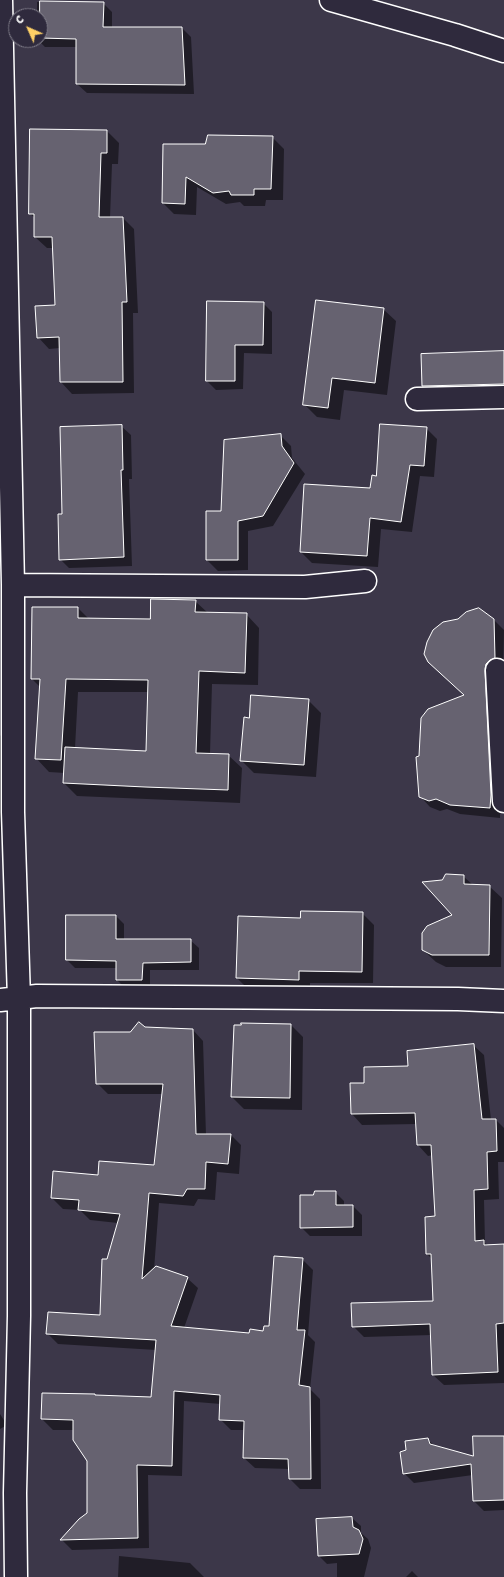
<!DOCTYPE html>
<meta charset="utf-8">
<style>
body{margin:0}
#map{position:relative;width:504px;height:1577px;overflow:hidden;background:#3c3749;font-family:"Shantell Sans",sans-serif}
canvas{display:block}
.north{position:absolute;left:8px;top:8px;width:40px;height:40px;box-sizing:border-box;background:#2f2a3d;border:1px solid #827f8b;border-radius:50%;rotate:315deg;font-size:11px;font-weight:700;line-height:16px;text-align:center;color:#fff}
.north::after{content:'';display:block;margin:auto;width:14px;height:18px;background:#ffd166;clip-path:polygon(50% 0,100% 100%,50% 72%,0 100%)}
</style>
<div id="map">
<canvas width="504" height="1577"></canvas>
<div class="north">С</div>
</div>
<script>
const context = document.querySelector('canvas').getContext('2d');
context.lineJoin = 'round';
function paint(path, color) { context.fillStyle = color; context.fill(path, 'evenodd'); }
function trace(path, color, width, dash) { context.strokeStyle = color; context.lineWidth = width; context.lineCap = dash ? 'butt' : 'round'; context.setLineDash(dash || []); context.stroke(path); }
const shadow = new Path2D(`
 M 37,2 L 103,3 L 112,12 L 112,28 L 182,28 L 191,37 L 194,94 L 87,93 L 77,84 L 77,47 L 45,47 L 38,40 L 40,40 L 40,16 L 37,16 Z
 M 31,130 L 107,131 L 119,143 L 118,164 L 112,164 L 110,218 L 123,218 L 134,229 L 138,313 L 133,313 L 134,393 L 72,394 L 61,382 L 60,348 L 49,349 L 38,337 L 56,306 L 54,248 L 47,248 L 35,237 L 35,218 L 30,214 Z
 M 272,137 L 284,149 L 283,200 L 266,200 L 265,206 L 244,206 L 240,202 L 226,204 L 197,187 L 196,215 L 174,214 L 163,203 L 206,145 Z
 M 263,303 L 272,312 L 272,354 L 244,353 L 243,389 L 216,390 L 207,381 Z
 M 383,309 L 396,321 L 387,395 L 344,390 L 340,420 L 317,417 L 304,404 Z
 M 504,352 L 504,393 L 432,395 L 423,386 Z
 M 121,426 L 131,435 L 132,479 L 129,479 L 132,566 L 69,568 L 60,559 L 63,515 Z
 M 426,428 L 437,439 L 434,477 L 420,476 L 412,532 L 381,529 L 378,567 L 312,563 L 301,552 L 305,485 L 371,489 L 377,477 Z
 M 280,435 L 291,446 L 292,458 L 305,474 L 273,526 L 248,531 L 248,570 L 218,571 L 207,560 L 222,512 Z
 M 195,601 L 208,613 L 246,614 L 259,628 L 258,685 L 212,684 L 210,754 L 228,755 L 242,768 L 240,803 L 77,796 L 64,783 L 65,773 L 49,772 L 36,758 L 40,687 L 32,679 L 78,608 L 89,619 L 151,620 ZM 78,692 L 149,692 L 147,752 L 75,748 Z
 M 494,620 L 504,630 L 500,818 L 460,814 L 447,809 L 440,811 L 430,807 L 420,796 L 420,757 L 465,696 Z
 M 308,700 L 321,713 L 316,777 L 254,773 L 242,761 L 250,719 Z
 M 0,735 L 3,738 L 0,855 Z
 M 463,876 L 473,885 L 489,886 L 502,898 L 501,967 L 446,967 L 436,962 L 423,950 L 453,915 L 442,881 Z
 M 362,913 L 374,925 L 373,983 L 310,983 L 310,991 L 248,989 L 237,978 L 301,919 Z
 M 116,916 L 124,924 L 124,940 L 190,940 L 199,948 L 199,970 L 150,970 L 150,988 L 125,988 L 117,980 L 117,968 L 75,968 L 67,960 Z
 M 291,1025 L 303,1037 L 302,1110 L 244,1109 L 232,1097 Z
 M 145,1028 L 193,1030 L 203,1041 L 206,1135 L 231,1135 L 241,1145 L 239,1174 L 217,1172 L 215,1200 L 198,1199 L 194,1206 L 159,1203 L 154,1270 L 187,1278 L 198,1288 L 184,1328 L 250,1334 L 263,1332 L 270,1327 L 302,1259 L 313,1270 L 308,1335 L 315,1342 L 310,1389 L 320,1399 L 321,1489 L 300,1489 L 290,1479 L 290,1469 L 255,1468 L 244,1458 L 244,1430 L 231,1430 L 220,1419 L 221,1404 L 184,1401 L 182,1476 L 148,1475 L 149,1548 L 72,1550 L 62,1540 L 88,1514 L 88,1461 L 74,1430 L 53,1430 L 42,1419 L 95,1395 L 96,1396 L 152,1398 L 156,1350 L 58,1344 L 47,1333 L 101,1316 L 108,1260 L 118,1223 L 90,1220 L 80,1210 L 63,1209 L 52,1198 L 98,1176 L 155,1167 L 162,1094 L 108,1094 L 97,1083 L 131,1033 Z
 M 473,1045 L 484,1055 L 491,1120 L 496,1120 L 504,1128 L 504,1162 L 498,1162 L 499,1199 L 484,1200 L 485,1243 L 488,1245 L 504,1245 L 504,1383 L 444,1385 L 433,1375 L 432,1335 L 364,1337 L 353,1326 L 434,1302 L 432,1259 L 427,1254 L 436,1217 L 433,1155 L 428,1156 L 418,1145 L 417,1124 L 362,1125 L 352,1114 L 351,1084 L 365,1084 Z
 M 335,1192 L 344,1201 L 344,1206 L 353,1206 L 362,1215 L 362,1236 L 310,1236 L 301,1227 L 314,1196 Z
 M 0,1414 L 7,1425 L 0,1429 Z
 M 504,1437 L 504,1510 L 484,1511 L 474,1501 L 473,1475 L 414,1483 L 404,1473 L 408,1451 L 427,1439 L 435,1446 L 474,1457 Z
 M 352,1518 L 361,1526 L 361,1533 L 368,1539 L 371,1548 L 364,1577 L 337,1577 L 337,1563 L 327,1564 L 319,1556 L 317,1520 Z
 M 119,1556 L 190,1563 L 204,1577 L 118,1577 Z
 M 412,1571 L 418,1577 L 406,1577 Z`);
const building = new Path2D(`
 M 40,1 L 104,2 L 103,27 L 182,27 L 185,85 L 76,84 L 76,39 L 40,38 Z
 M 30,129 L 107,130 L 107,153 L 101,153 L 99,217 L 123,217 L 127,302 L 122,302 L 123,382 L 60,382 L 59,337 L 37,338 L 35,306 L 55,305 L 52,237 L 34,237 L 34,214 L 29,214 Z
 M 208,135 L 273,136 L 271,189 L 254,189 L 254,195 L 231,195 L 229,191 L 213,193 L 186,177 L 185,204 L 162,203 L 163,144 L 205,144 Z
 M 316,300 L 384,308 L 375,383 L 332,378 L 328,408 L 303,405 Z
 M 207,301 L 264,302 L 263,345 L 235,345 L 235,381 L 206,381 Z
 M 504,351 L 504,384 L 422,386 L 421,354 Z
 M 380,424 L 427,427 L 424,466 L 410,465 L 401,522 L 370,518 L 367,556 L 300,552 L 304,484 L 370,488 L 372,475 L 376,476 Z
 M 122,425 L 123,470 L 121,470 L 124,557 L 59,560 L 58,514 L 62,514 L 60,427 Z
 M 281,434 L 282,446 L 294,463 L 263,516 L 238,521 L 238,560 L 206,560 L 206,511 L 221,511 L 224,440 Z
 M 151,599 L 196,600 L 195,612 L 247,613 L 245,673 L 199,671 L 196,753 L 229,754 L 228,790 L 145,787 L 63,783 L 65,747 L 146,751 L 148,680 L 66,679 L 61,760 L 35,759 L 40,679 L 31,679 L 32,607 L 78,607 L 78,618 L 150,619 Z
 M 479,608 L 494,619 L 495,658 L 490,660 L 486,664 L 485,671 L 491,795 L 490,808 L 450,805 L 436,799 L 429,801 L 419,797 L 416,757 L 419,756 L 421,718 L 428,709 L 464,695 L 428,662 L 424,654 L 427,642 L 433,630 L 443,622 L 458,619 L 466,612 Z
 M 251,695 L 309,699 L 304,765 L 240,761 L 244,717 L 249,718 Z
 M 446,874 L 464,875 L 464,884 L 490,885 L 489,955 L 432,955 L 422,950 L 422,933 L 427,926 L 452,915 L 422,882 L 442,880 Z
 M 301,911 L 363,912 L 362,972 L 299,971 L 299,980 L 236,978 L 238,916 L 300,918 Z
 M 66,915 L 116,915 L 116,939 L 191,939 L 191,962 L 143,963 L 142,980 L 116,980 L 116,961 L 66,960 Z
 M 139,1022 L 145,1027 L 193,1029 L 196,1134 L 231,1134 L 228,1164 L 206,1162 L 205,1189 L 187,1189 L 183,1196 L 149,1193 L 142,1279 L 156,1266 L 188,1277 L 171,1326 L 249,1333 L 250,1329 L 263,1331 L 264,1326 L 269,1326 L 274,1256 L 303,1258 L 297,1330 L 305,1330 L 299,1385 L 310,1387 L 311,1479 L 289,1479 L 288,1459 L 243,1458 L 244,1421 L 219,1420 L 220,1395 L 174,1391 L 172,1466 L 137,1465 L 138,1538 L 60,1540 L 79,1519 L 87,1513 L 87,1461 L 73,1440 L 73,1420 L 41,1419 L 42,1393 L 95,1394 L 95,1395 L 151,1397 L 156,1340 L 46,1334 L 48,1312 L 100,1315 L 102,1259 L 107,1259 L 120,1214 L 78,1210 L 79,1200 L 51,1198 L 53,1171 L 98,1175 L 99,1161 L 154,1165 L 163,1084 L 96,1084 L 94,1032 L 130,1032 Z
 M 241,1023 L 291,1024 L 290,1098 L 231,1097 L 234,1025 L 241,1025 Z
 M 474,1044 L 482,1119 L 496,1119 L 497,1151 L 487,1152 L 488,1189 L 474,1190 L 475,1241 L 484,1240 L 484,1245 L 504,1244 L 504,1323 L 496,1324 L 498,1372 L 432,1375 L 430,1324 L 352,1327 L 351,1303 L 433,1301 L 431,1254 L 426,1254 L 425,1217 L 435,1216 L 431,1145 L 417,1145 L 415,1113 L 351,1114 L 350,1083 L 364,1083 L 364,1067 L 408,1066 L 407,1051 Z
 M 315,1191 L 336,1191 L 336,1205 L 353,1205 L 353,1227 L 300,1228 L 300,1195 L 313,1195 Z
 M 473,1436 L 504,1436 L 504,1500 L 473,1501 L 471,1464 L 403,1474 L 400,1452 L 406,1450 L 405,1441 L 428,1438 L 430,1444 L 473,1456 Z
 M 352,1517 L 353,1527 L 359,1530 L 363,1539 L 359,1554 L 318,1556 L 316,1519 Z`);
const minor = new Path2D(`
 M 1,0 L 13,585 L 13,812 L 19,999 L 19,1316 L 15,1493 L 16,1577
 M 331,0 L 455,35 L 504,51
 M 417,399 L 504,397
 M 13,585 L 305,587 L 365,581
 M 497,670 L 504,801
 M 0,1000 L 37,996 L 458,999 L 504,1001`);
paint(shadow, '#0007');
paint(building, '#666270');
trace(building, '#fff', 1);
trace(minor, '#fff', 25);
trace(minor, '#2f2a3d', 22);
</script>
